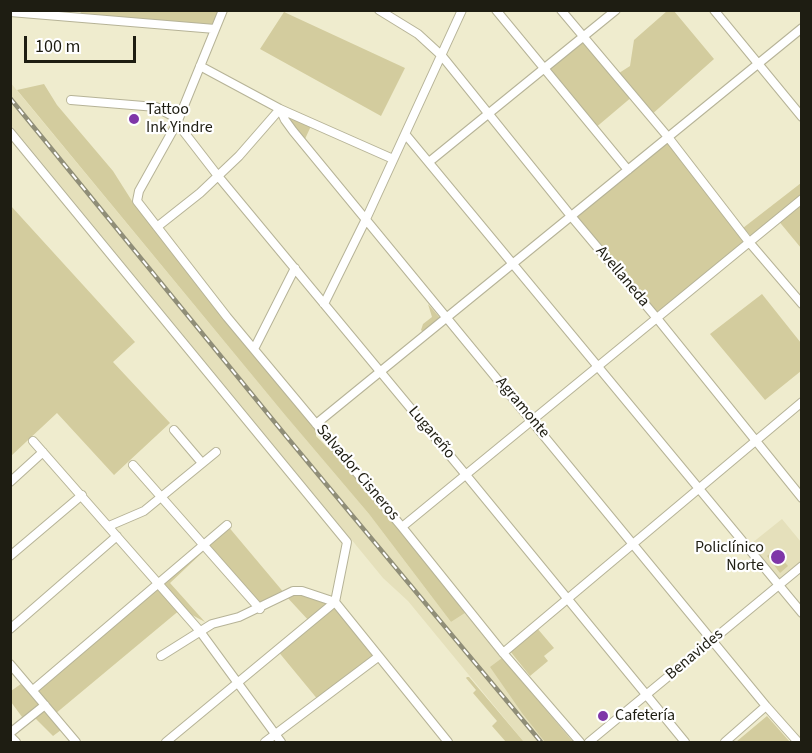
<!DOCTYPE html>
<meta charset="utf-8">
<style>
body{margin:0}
#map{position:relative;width:812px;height:753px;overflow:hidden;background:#efecce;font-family:"Source Sans 3",sans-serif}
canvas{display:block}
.frame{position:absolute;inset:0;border:12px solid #1e1d12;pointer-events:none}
.scale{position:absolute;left:24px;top:36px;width:112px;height:27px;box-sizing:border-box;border:3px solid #1e1d12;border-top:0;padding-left:8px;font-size:18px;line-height:21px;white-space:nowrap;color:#1e1d12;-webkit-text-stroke:4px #fff;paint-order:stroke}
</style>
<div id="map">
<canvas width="812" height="753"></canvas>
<div class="frame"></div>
<div class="scale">100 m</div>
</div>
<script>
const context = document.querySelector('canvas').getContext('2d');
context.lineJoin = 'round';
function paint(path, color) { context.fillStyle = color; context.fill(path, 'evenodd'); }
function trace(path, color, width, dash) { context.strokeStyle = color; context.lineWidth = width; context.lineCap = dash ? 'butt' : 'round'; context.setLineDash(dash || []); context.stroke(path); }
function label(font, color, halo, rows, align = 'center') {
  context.font = font + ' "Source Sans 3",sans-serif'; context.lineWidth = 4.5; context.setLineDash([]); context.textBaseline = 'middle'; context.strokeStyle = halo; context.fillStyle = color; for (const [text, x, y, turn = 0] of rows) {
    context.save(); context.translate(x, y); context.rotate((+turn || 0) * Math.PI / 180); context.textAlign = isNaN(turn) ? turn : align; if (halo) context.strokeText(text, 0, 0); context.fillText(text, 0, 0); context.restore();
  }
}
const built = new Path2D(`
 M 10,82 L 285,415 L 369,514 L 451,622 L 465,613 L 573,742 L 524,742 L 408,601 L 383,578 L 11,125 Z
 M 782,519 L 801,542 L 801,566 L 779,585 L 747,547 Z`);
const green = new Path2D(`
 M 81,10 L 223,11 L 215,29 L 80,17 Z
 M 667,11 L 674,11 L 714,59 L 650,116 L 633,96 L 594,129 L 545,68 L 584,37 L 616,75 L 630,66 L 634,40 Z
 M 284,12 L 405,68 L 381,116 L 260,49 Z
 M 44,84 L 57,105 L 113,171 L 132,201 L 316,430 L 316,436 L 328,448 L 334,451 L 390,516 L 465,613 L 451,622 L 369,514 L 285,415 L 17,90 Z
 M 291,117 L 311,126 L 305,139 L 291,123 Z
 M 668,137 L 749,241 L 750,235 L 743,228 L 801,183 L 801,248 L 777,219 L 657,318 L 571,216 Z
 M 11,206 L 135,342 L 113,362 L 170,423 L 114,475 L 57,413 L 11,456 Z
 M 762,294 L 801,343 L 801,371 L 765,400 L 710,334 Z
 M 428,304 L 440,318 L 439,322 L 423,332 L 421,330 L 423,324 L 432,317 Z
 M 227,525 L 285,594 L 293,591 L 335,602 L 378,657 L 319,701 L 277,650 L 310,622 L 285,595 L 260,609 L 205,550 L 170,583 L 205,622 L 181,609 L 55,714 L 65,727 L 53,736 L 36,719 L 25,721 L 11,702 L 11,691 L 25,681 L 32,689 Z
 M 774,550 L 788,566 L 780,573 L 767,556 Z
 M 537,628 L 554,648 L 544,656 L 548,661 L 530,676 L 510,651 Z
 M 502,658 L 573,742 L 545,742 L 522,713 L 490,667 Z
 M 467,677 L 469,677 L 524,742 L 506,742 L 492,726 L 497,721 L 473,693 L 476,690 L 466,678 Z
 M 767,716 L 790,742 L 736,742 Z`);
const minor = new Path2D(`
 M 223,10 L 177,123 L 139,191 L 137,201 L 227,317 L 402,527 L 504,654 L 580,742
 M 379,10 L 418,34 L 442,56 L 571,216 L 660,322 L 802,498
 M 496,10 L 628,170
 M 561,10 L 668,137 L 749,242 L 802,304
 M 714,10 L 802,117
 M 10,12 L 215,29
 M 200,66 L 280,109 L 393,159
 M 71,100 L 156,107 L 178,119
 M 177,123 L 218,176 L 466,475 L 685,742
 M 10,132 L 347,542 L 335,602
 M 406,135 L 802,613
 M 429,162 L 616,10
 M 157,227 L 200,193 L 239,156 L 280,109 L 285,120 L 293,131 L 766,706 L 798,742
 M 324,304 L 366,219 L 462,10
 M 254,349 L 295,268
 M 316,424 L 802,28
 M 174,430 L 202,463
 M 33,441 L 199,630 L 281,742
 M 133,465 L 260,609
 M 10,482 L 43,452
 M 109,526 L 144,511 L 216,452
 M 402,527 L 802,199
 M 10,556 L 82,495
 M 335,602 L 448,742
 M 10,629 L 117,536
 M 503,653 L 802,402
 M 161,656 L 212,624 L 239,617 L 293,591 L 302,591 L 335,602
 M 10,664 L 76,742
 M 33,690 L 227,525
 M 10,733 L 45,705
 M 10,736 L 16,742
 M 166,742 L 335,602
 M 265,742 L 378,657
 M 589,742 L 802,566
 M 725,742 L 766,706`);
const rail = new Path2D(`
 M 10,98 L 286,436 L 541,742`);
const markers = [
 [134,119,6,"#7f36a8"],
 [778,557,8,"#7f36a8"],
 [603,716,6,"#7f36a8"]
];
const poiNames = [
 ["Tattoo",146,110],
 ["Ink Yindre",146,128],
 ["Policlínico",764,548,"right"],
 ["Norte",764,566,"right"],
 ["Cafetería",615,716]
];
const streetNames = [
 ["Avellaneda",622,277,50],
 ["Agramonte",522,408,50],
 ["Lugareño",431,433,50],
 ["Salvador Cisneros",357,473,50],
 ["Benavides",695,655,-40]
];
paint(built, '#e5e0bb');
paint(green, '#d3cc9e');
trace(minor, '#b6b397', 10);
trace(minor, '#fff', 8);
trace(rail, '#908e78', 4.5);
trace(rail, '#fff', 2, [7]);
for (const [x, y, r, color] of markers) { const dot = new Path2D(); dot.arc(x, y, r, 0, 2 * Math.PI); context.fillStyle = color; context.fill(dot); trace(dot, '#fff', 2); }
label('16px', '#1e1d12', '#fff', poiNames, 'left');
label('16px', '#1e1d12', '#fff', streetNames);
</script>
